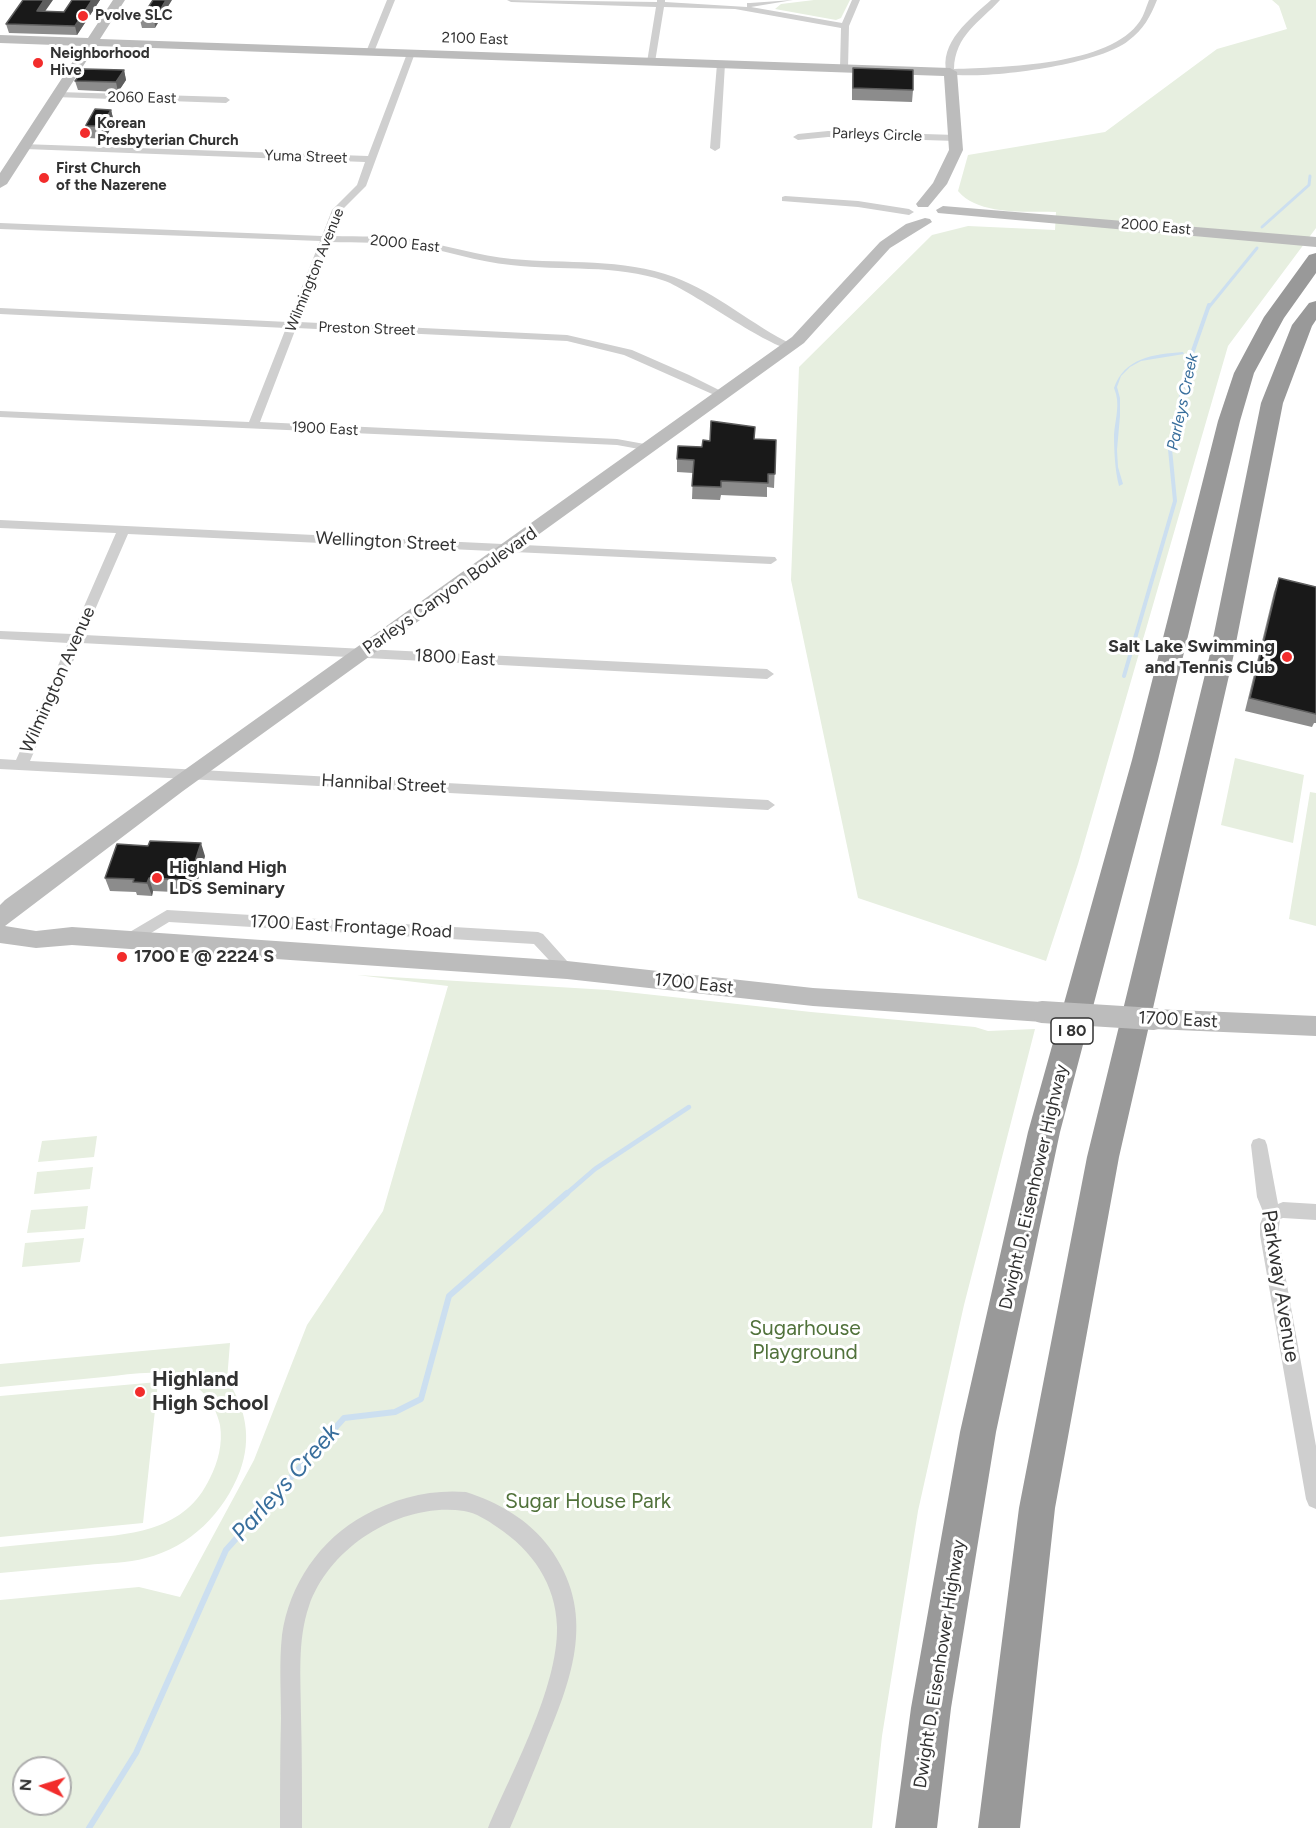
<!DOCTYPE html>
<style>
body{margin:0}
#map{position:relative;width:1316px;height:1828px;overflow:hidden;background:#fff;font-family:Figtree,sans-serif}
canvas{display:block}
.north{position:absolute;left:12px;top:1756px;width:60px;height:60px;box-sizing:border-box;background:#fff;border:2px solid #adadad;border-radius:50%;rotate:274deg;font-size:16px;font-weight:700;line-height:24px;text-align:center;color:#323232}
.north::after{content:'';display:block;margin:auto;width:21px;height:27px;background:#f22c2b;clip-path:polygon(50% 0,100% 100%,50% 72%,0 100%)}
</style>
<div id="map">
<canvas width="1316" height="1828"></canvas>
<div class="north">N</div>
</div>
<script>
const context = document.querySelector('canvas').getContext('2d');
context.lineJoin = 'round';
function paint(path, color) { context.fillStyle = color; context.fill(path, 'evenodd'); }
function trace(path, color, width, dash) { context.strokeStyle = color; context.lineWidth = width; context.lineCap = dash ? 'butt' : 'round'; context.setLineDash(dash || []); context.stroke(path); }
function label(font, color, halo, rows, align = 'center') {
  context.font = font + ' Figtree,sans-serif'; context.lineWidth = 6; context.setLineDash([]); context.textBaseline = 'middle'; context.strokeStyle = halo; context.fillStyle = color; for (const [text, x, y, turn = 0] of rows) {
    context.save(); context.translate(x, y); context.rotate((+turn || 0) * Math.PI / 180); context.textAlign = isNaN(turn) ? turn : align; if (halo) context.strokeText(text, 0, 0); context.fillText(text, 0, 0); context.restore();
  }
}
const green = new Path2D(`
 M 814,0 L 850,0 L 841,18 L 836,20 L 775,9 L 781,4 Z
 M 1272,0 L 1316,0 L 1316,228 L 1228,346 L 1078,864 L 1046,961 L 858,898 L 791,580 L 799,367 L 932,235 L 968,226 L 1055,230 L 1056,212 C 1026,211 979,216 958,191 L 968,155 L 1105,132 L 1217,49 L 1287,29 L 1279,6 Z
 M 1235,758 L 1304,775 L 1293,843 L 1221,825 Z
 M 1310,792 L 1316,793 L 1316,926 L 1289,919 Z
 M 357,975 L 608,990 L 811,1012 L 975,1027 L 988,1031 L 1035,1029 L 964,1305 L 918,1511 L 882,1736 L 872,1828 L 0,1828 L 0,1600 L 139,1587 L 180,1597 L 254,1460 L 307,1325 L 383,1211 L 448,986 ZM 24,1768 L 60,1768 L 60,1804 L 24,1804 Z
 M 97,1136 L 94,1157 L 38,1162 L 42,1141 Z
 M 93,1167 L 90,1189 L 34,1194 L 37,1172 Z
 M 88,1206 L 85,1229 L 27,1233 L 31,1210 Z
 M 84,1238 L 80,1262 L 22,1267 L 25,1243 Z
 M 230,1343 L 227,1380 C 246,1407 252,1439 240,1471 C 224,1513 190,1547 146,1558 C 128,1563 106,1563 87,1565 C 58,1568 29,1570 0,1573 L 0,1547 C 27,1544 54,1542 82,1539 C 133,1534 185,1531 210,1478 C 218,1462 223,1444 220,1425 C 215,1401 197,1381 172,1375 C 150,1370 127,1375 104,1377 C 70,1380 35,1384 0,1387 L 0,1364 Z
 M 158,1382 L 143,1523 L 0,1537 L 0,1396 Z`);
const water = new Path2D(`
 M 1183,352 L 1184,354 L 1141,361 L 1130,367 L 1121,376 L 1117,387 L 1120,398 L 1120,416 L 1117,450 L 1118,467 L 1123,484 L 1119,486 C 1115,471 1114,450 1114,435 C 1115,419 1121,404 1114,388 C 1124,358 1154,354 1183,352 Z`);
const streamFar3 = new Path2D(`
 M 1262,227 L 1309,185 L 1310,176
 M 1209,307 L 1257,248`);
const streamFar2 = new Path2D(`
 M 1124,676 L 1175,501 L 1170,449 L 1187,368 L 1209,305`);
const streamFar1 = new Path2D(`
 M 565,1195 L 595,1169 L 689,1107`);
const stream = new Path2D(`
 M 89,1828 L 136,1753 L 226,1550 L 344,1418 L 395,1412 L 421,1399 L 449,1296 L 567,1193`);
const street = new Path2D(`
 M 387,0 L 395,0 L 374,52 L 367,54 L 366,52 Z
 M 507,0 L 657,2 L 657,0 L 665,0 L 665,2 L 747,7 L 747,3 L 750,3 L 793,0 L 751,7 L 842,23 L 852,0 L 860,0 L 849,26 L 848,68 L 844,71 L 840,68 L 841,28 L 735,9 L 664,7 L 655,62 L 651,65 L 647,62 L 656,7 L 511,2 Z
 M 991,0 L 1000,0 C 980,22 955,35 954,69 C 1003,67 1110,66 1140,21 C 1144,15 1146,7 1149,0 L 1157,0 C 1150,17 1144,29 1128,41 C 1098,65 985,80 947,74 C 938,43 971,18 991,0 Z
 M 408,51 L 415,53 L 366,186 L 341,211 L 332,236 C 359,237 387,235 414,240 C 447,245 479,256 512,259 C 566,264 623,258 674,277 C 717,293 752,325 793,345 L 793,349 C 775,352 692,291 665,281 C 616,264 562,271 511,265 C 477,262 445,250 412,245 C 385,242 357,243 330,242 L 299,322 L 567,335 L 632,350 L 689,375 L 729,395 L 723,398 L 719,397 L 624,355 L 567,341 L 296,328 L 260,422 L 617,439 L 650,445 L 656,448 L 650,451 L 617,445 L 0,417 L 0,411 L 249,422 L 286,328 L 0,314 L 0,308 L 288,322 L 320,241 L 0,229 L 0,223 L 322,236 L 332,210 L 357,185 L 365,162 L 25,149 L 22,148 L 22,144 L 368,156 Z
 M 721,61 L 725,64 L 720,148 L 715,151 L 710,148 L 717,64 Z
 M 58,92 L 226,97 L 230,100 L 226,103 L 55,97 L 54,95 Z
 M 828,131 L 956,135 L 961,138 L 956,141 L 828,137 L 798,140 L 793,137 L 798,134 Z
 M 785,196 L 858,201 L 909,209 L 914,212 L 909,215 L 858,207 L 782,201 L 782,197 Z
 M 0,520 L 775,557 L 777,560 L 771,564 L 128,534 L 84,635 L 767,669 L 774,674 L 767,679 L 81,643 L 30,761 L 768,800 L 775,805 L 768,810 L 0,769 L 0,759 L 16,760 L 68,643 L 0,639 L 0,631 L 72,634 L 116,533 L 0,528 Z
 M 167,910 L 538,932 L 543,934 L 575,970 L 572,974 L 567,976 L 562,974 L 534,944 L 169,922 L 133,944 L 123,944 L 120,940 L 123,936 Z
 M 1259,1138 L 1265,1140 L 1267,1145 L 1278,1204 L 1283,1202 L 1316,1204 L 1316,1220 L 1283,1218 L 1280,1219 L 1278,1235 L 1316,1446 L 1316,1509 L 1309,1506 L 1306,1499 L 1260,1235 L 1260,1224 L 1264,1214 L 1257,1197 L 1251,1145 L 1253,1140 Z
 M 466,1492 C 498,1502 529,1520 549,1547 C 597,1612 573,1676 545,1743 C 534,1771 522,1800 510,1828 L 488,1828 C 512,1771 558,1688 557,1627 C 556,1584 532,1550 497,1527 C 487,1520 476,1513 464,1511 C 401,1502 330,1546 309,1606 C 297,1641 301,1679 301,1715 C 302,1752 302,1790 302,1828 L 280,1828 C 280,1791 280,1755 281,1718 C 281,1690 279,1663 282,1635 C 289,1585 320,1539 365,1515 C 395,1498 431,1489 466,1492 Z`);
const secondary = new Path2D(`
 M 113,0 L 125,0 L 100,39 L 950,68 L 957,72 L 963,150 L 947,184 L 928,207 L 918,207 L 916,204 L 933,183 L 949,150 L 944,76 L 96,46 L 7,184 L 0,188 L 0,173 L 83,46 L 0,43 L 0,35 L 88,38 Z
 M 943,206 L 1316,237 L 1316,247 L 938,213 L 936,210 Z
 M 925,218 L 930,219 L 932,222 L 890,248 L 804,343 L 183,791 L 5,926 L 36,931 L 72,927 L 567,961 L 813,988 L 1042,1002 L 1050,1005 L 1054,1012 L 1050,1019 L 1042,1022 L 813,1006 L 567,979 L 72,945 L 36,948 L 0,943 L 0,905 L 5,900 L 169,781 L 792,337 L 880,242 L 906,224 Z
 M 1154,1009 L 1316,1016 L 1316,1036 L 1154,1029 L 1146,1026 L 1142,1019 L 1146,1012 Z`);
const highway = new Path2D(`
 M 1316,253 L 1316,273 L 1284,318 L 1254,373 L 1240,421 L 1158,760 L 1060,1132 L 996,1432 L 951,1708 L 937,1828 L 895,1828 L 911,1708 L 960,1432 L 1028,1132 L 1132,760 L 1218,421 L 1234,373 L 1264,317 L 1309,255 Z
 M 1316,301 L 1316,320 L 1312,326 L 1283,403 L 1233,658 L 1119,1157 L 1055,1508 L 1020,1828 L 978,1828 L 1019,1508 L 1087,1157 L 1209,658 L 1261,403 L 1292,325 L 1309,303 Z`);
const secondaryBridge = new Path2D(`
 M 1042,1012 L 1154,1019`);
const wall = new Path2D(`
 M 72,0 L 100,0 L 77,35 L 9,33 L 6,24 L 45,11 L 64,12 Z
 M 153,0 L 155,28 L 142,28 L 140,20 Z
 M 853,68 L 913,90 L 912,102 L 852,100 L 852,80 Z
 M 124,70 L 126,80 L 118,92 L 78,90 L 75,81 Z
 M 111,110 L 114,122 L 105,139 L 89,138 L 86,125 Z
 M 754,439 L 776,440 L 774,488 L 767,487 L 767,497 L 721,495 L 720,500 L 692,499 L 693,473 L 677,472 L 677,459 L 702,447 L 710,441 Z
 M 1279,578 L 1316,587 L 1316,723 L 1314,723 L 1312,727 L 1245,711 L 1274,592 Z
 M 205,856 L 194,893 L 153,891 L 152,896 L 137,895 L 136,892 L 110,891 L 105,878 Z`);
const shadedWall = new Path2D(`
 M 44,0 L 53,0 L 39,20 L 37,11 Z
 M 92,0 L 100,0 L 77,35 L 75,26 Z
 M 166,0 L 172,0 L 155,28 L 154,21 Z
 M 124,70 L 126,80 L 118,92 L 116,82 Z
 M 111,110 L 114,122 L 105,139 L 101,126 Z
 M 201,843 L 205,856 L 194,893 L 189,880 Z
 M 149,878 L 153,891 L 152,896 L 147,883 Z`);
const building = new Path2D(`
 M 23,0 L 44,0 L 37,11 L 64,12 L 72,0 L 92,0 L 75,26 L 6,24 Z
 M 153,0 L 166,0 L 154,21 L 140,20 Z
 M 853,68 L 913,70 L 913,90 L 853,88 Z
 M 84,69 L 124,70 L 116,82 L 75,81 Z
 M 95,109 L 111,110 L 101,126 L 86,126 L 86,125 Z
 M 711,421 L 755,427 L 754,439 L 776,440 L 775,474 L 768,474 L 768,483 L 721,481 L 721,487 L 692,486 L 694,460 L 677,459 L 678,446 L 702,447 L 703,440 L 710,441 Z
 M 1279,578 L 1316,587 L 1316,714 L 1250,698 Z
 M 150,841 L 201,843 L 189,880 L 149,878 L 147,883 L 133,882 L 134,879 L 105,878 L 117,844 L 148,846 Z`);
const markers = [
 [83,16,6,"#f22c2b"],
 [38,63,6,"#f22c2b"],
 [85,133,6,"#f22c2b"],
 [44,178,6,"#f22c2b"],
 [1287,657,6,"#f22c2b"],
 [157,878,6,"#f22c2b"],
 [122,957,6,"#f22c2b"],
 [140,1392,6,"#f22c2b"]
];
const farPoinames = [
 ["Pvolve SLC",95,16],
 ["Neighborhood",50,54],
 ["Hive",50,71],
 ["Korean",97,124],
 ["Presbyterian Church",97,141],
 ["First Church",56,169],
 ["of the Nazerene",56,186]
];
const farStreetnames = [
 ["2100 East",475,39,2],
 ["2060 East",142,98,1],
 ["Parleys Circle",877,135,2],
 ["Yuma Street",306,157,2],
 ["2000 East",1156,227,5],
 ["2000 East",405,244,6],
 ["Wilmington Avenue",315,270,-68],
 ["Preston Street",367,329,2],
 ["1900 East",325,429,3]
];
const farWaternames = [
 ["Parleys Creek",1183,402,-78]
];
const shields = [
 [1072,1031,42]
];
const shieldNames = [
 ["I 80",1072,1031]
];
const streetNames = [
 ["Wellington Street",386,542,3],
 ["Parleys Canyon Boulevard",450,591,-35],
 ["1800 East",455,658,3],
 ["Wilmington Avenue",58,680,-66],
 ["Hannibal Street",384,784,3],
 ["1700 East Frontage Road",351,927,3],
 ["1700 East",694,984,6],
 ["1700 East",1178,1020,3],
 ["Dwight D. Eisenhower Highway",1034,1187,-77],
 ["Dwight D. Eisenhower Highway",940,1664,-81]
];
const poiNames = [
 ["Salt Lake Swimming",1275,647,"right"],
 ["and Tennis Club",1275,668,"right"],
 ["Highland High",169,868],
 ["LDS Seminary",169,889],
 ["1700 E @ 2224 S",134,957]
];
const nearStreetnames = [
 ["Parkway Avenue",1280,1286,81]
];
const nearParknames = [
 ["Sugarhouse",805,1329],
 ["Playground",805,1353],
 ["Sugar House Park",588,1502]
];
const nearPoinames = [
 ["Highland",152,1380],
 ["High School",152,1404]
];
const nearWaternames = [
 ["Parleys Creek",286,1483,-48]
];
paint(green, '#e7efe0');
paint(water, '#ccdff0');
trace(streamFar3, '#ccdff0', 3);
trace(streamFar2, '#ccdff0', 4);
trace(streamFar1, '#ccdff0', 4.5);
trace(stream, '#ccdff0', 6);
paint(street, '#cfcfcf');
paint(secondary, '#bcbcbc');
paint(highway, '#999');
trace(secondaryBridge, '#bcbcbc', 22);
paint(wall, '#8c8c8c');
paint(shadedWall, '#5e5e5e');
paint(building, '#191919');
trace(building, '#5e5e5e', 1.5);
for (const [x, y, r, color] of markers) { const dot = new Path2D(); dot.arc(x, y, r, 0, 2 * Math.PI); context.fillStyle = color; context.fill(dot); trace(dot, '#fff', 2); }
label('bold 15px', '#323232', '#fff', farPoinames, 'left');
label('15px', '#323232', '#fff', farStreetnames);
label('italic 16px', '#386e9c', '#fff', farWaternames);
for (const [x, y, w] of shields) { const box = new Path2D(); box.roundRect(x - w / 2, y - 13, w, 26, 4.5); context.fillStyle = '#fff'; context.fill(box); trace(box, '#323232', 1.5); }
label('bold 16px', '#323232', null, shieldNames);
label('18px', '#323232', '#fff', streetNames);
label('bold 18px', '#323232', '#fff', poiNames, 'left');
label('21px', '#323232', '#fff', nearStreetnames);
label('21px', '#51723b', '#fff', nearParknames);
label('bold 21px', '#323232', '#fff', nearPoinames, 'left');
label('italic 24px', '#386e9c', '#fff', nearWaternames);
</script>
